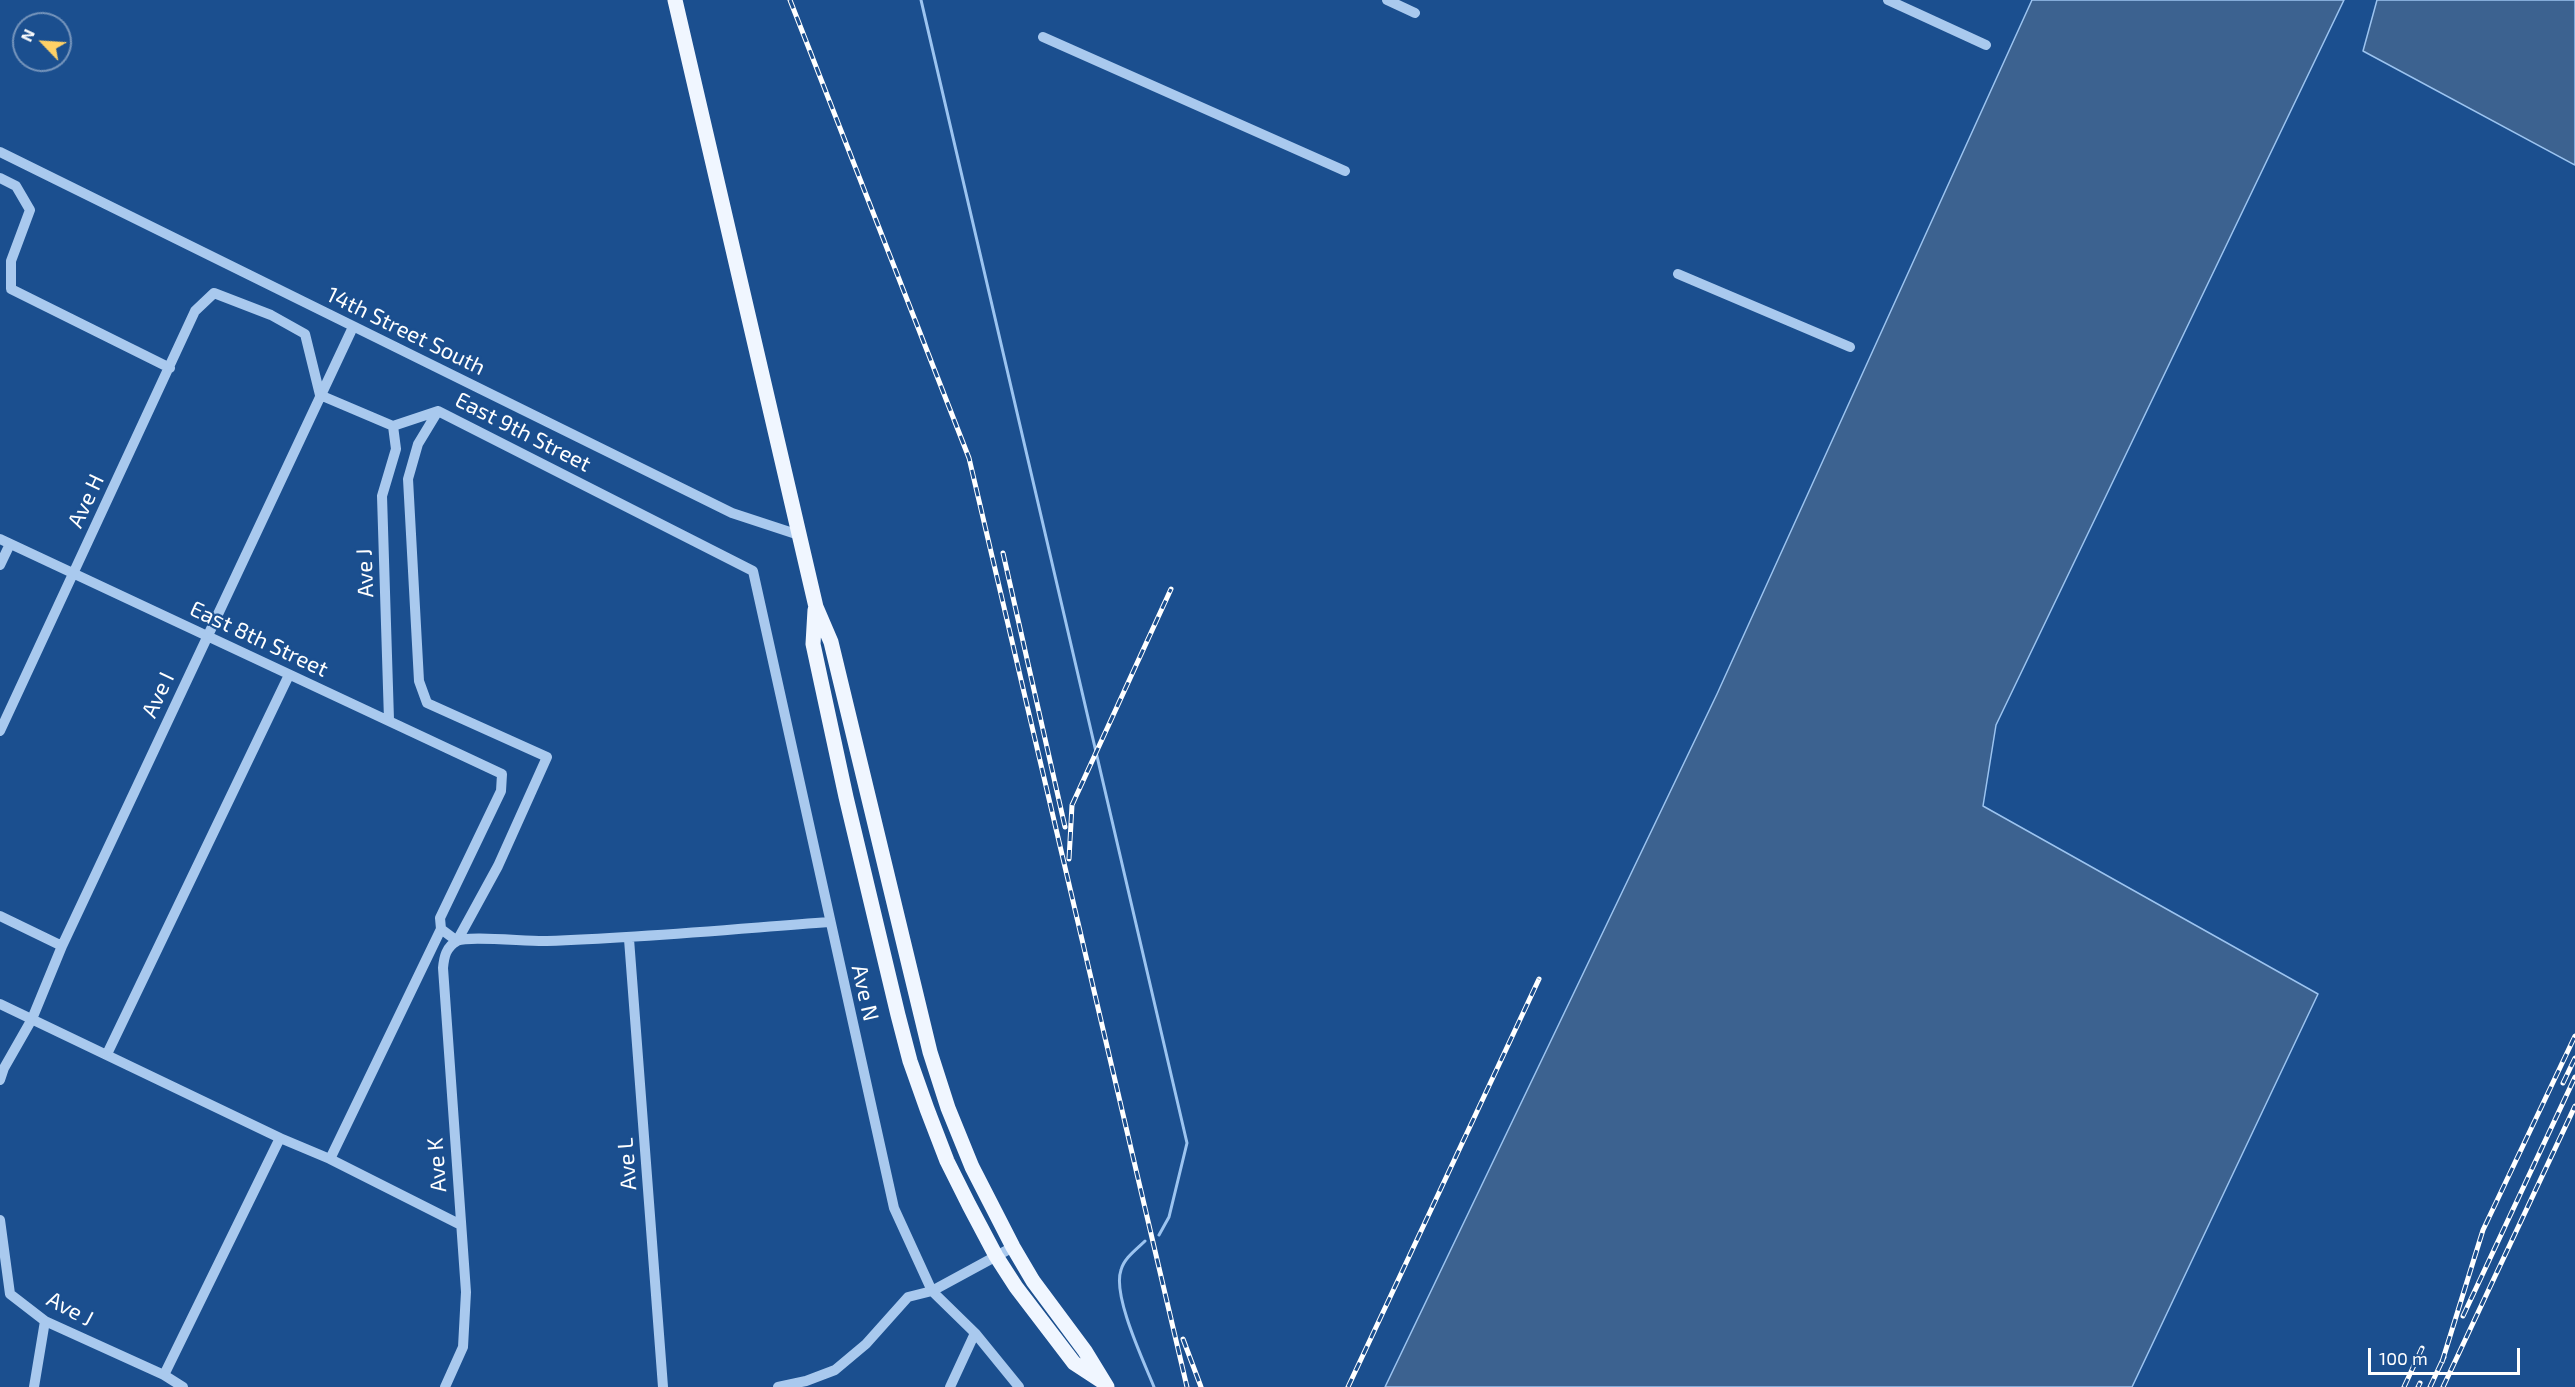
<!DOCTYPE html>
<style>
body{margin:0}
#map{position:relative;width:2575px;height:1387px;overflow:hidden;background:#1b4f8f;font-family:"Exo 2",sans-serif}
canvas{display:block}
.north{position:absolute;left:12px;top:12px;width:60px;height:60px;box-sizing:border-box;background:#1b4f8f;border:2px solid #7695bc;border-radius:50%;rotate:295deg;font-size:16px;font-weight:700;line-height:24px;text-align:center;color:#fff}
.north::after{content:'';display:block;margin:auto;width:21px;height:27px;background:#ffd166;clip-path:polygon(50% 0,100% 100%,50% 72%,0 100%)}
.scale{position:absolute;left:2368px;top:1348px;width:152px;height:27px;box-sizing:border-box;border:3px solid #fff;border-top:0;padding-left:8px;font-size:18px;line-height:21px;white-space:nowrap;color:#fff;-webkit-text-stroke:4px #1b4f8f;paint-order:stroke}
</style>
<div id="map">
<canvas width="2575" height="1387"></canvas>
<div class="north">N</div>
<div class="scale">100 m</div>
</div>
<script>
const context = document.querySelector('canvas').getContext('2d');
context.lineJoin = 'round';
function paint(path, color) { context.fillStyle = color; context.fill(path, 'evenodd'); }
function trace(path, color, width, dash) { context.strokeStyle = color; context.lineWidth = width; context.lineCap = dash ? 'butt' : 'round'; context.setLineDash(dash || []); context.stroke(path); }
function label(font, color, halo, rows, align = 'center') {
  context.font = font + ' "Exo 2",sans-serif'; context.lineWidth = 4.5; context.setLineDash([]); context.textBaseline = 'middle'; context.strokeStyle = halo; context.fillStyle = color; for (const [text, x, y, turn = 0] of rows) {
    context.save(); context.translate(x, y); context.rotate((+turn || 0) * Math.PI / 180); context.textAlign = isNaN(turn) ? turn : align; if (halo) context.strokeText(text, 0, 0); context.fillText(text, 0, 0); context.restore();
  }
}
const water = new Path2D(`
 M 2032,0 L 2344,0 L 1996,725 L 1983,806 L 2318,994 L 2132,1387 L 1385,1387 L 1717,694 Z
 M 2377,0 L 2575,0 L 2575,165 L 2363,51 Z`);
const stream = new Path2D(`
 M 921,0 L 1187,1143 L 1169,1217 L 1159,1235
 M 1145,1241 C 1137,1249 1124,1258 1121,1270 C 1112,1295 1144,1362 1154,1387`);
const minor = new Path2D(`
 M 1387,0 L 1415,13
 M 1888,0 L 1986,45
 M 1043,37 L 1345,171
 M 0,152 L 732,513 L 799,535
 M 0,178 L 16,186 L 30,210 L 11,261 L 11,289 L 170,368
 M 1678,274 L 1850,347
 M 0,539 L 502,774 L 501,791 L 440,918 L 441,929
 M 0,565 L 10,544
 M 389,720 L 382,496 L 396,449 L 393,426
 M 0,731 L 195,311 L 214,293 L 271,315 L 305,334 L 320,395 L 393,426 L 438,411 L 753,571 L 894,1208 L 932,1291 L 975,1333 L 1019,1387
 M 0,916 L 62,946
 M 629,939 L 663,1387
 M 0,1004 L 280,1138 L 330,1159 L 461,1225
 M 107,1054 L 289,675
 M 0,1080 L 4,1068 L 32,1019 L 62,946 L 353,327
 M 330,1159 L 441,929 L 457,941 L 498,866 L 547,757 L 427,703 L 419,681 L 408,479 L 418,444 L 438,411
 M 0,1220 L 10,1294 L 45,1321 L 164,1375 L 183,1387
 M 164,1375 L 280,1138
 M 34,1387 L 45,1321
 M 445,1387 L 463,1347 L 466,1292 L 443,968 C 444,957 446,947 457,941 C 467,935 530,942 547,941 C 641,938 735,929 829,922
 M 778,1387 L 806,1381 L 835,1370 L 866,1344 L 908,1297 L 932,1291 L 1013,1247
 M 950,1387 L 975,1333`);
const major = new Path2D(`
 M 675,0 L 816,607 L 831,642 L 930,1052 L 948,1108 L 972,1167 L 1013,1247 L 1033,1281 L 1085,1351 L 1107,1387
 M 815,610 L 813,644 L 846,797 L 898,1015 L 910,1061 L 927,1109 L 947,1161 L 969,1205 L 996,1256 L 1016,1287 L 1074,1363 L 1100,1380`);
const rail = new Path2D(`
 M 790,0 L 969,458 L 1187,1387
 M 1003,553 L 1065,827
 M 1069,859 L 1072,805 L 1171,589
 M 2563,1083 L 2575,1058
 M 2463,1316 L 2575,1077
 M 1183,1339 L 1201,1387
 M 2442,1362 L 2483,1230 L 2575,1036
 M 1348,1387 L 1539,979
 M 2404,1387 L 2422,1348
 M 2418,1387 L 2420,1383
 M 2430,1387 L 2444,1357
 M 2443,1387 L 2575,1106`);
const streetNames = [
 ["14th Street South",406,331,26],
 ["East 9th Street",523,432,27],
 ["Ave H",86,501,-65],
 ["Ave J",365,573,-92],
 ["East 8th Street",259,639,25],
 ["Ave I",158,695,-65],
 ["Ave N",865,993,77],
 ["Ave L",627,1164,-94],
 ["Ave K",437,1165,-94],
 ["Ave J",70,1309,28]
];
paint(water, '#3c6290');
trace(water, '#9cc4f0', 1.5);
trace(stream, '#9cc4f0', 3);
trace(minor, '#a9c9ee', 10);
trace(major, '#f0f6ff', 15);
trace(rail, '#fff', 5);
trace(rail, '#1b4f8f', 3, [9]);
label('22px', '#fff', '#1b4f8f', streetNames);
</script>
